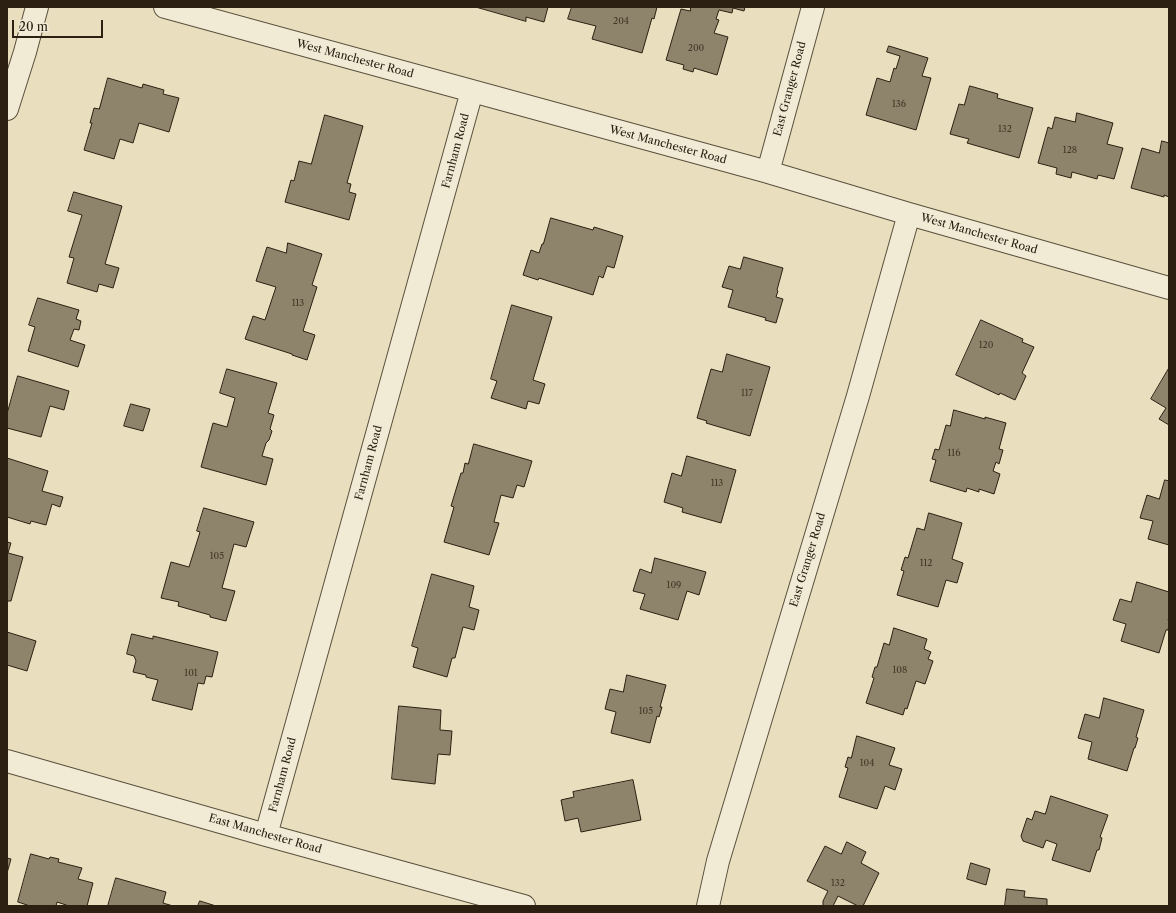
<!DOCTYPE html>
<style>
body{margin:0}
#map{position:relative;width:1176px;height:913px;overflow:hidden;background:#e9dfbe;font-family:"Libre Caslon Text",serif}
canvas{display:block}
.frame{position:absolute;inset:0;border:8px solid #2b2012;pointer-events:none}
.scale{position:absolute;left:12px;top:20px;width:91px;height:18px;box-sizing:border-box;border:2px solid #2b2012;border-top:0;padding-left:5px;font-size:12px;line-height:14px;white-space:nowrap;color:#2b2012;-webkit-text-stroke:3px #f1ead5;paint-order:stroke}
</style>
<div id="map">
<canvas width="1176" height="913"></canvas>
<div class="frame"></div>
<div class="scale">20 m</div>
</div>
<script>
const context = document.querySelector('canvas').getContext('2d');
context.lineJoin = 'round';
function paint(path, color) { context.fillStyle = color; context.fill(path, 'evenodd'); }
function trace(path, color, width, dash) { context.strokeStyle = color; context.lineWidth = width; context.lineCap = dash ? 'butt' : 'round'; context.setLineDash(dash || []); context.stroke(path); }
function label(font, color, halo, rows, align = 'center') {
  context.font = font + ' "Libre Caslon Text",serif'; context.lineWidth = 3; context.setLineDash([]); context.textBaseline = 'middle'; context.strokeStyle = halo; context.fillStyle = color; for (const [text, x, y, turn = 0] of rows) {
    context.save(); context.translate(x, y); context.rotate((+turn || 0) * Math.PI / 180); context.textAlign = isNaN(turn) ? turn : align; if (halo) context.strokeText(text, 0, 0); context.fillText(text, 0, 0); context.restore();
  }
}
const building = new Path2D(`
 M 476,7 L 548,7 L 544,22 L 526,17 L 526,21 Z
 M 572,7 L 657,7 L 654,19 L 652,18 L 642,53 L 592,39 L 596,26 L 568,19 Z
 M 691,7 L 745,7 L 744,11 L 733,8 L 732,13 L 719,10 L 716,19 L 719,20 L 714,33 L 728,37 L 717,75 L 694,68 L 693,72 L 683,69 L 684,65 L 666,60 L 681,9 L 690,11 Z
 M 889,46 L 928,58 L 922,76 L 931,78 L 916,130 L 866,115 L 877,78 L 890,82 L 894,68 L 896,69 L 900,56 L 887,52 Z
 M 108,78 L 142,88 L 143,84 L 164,90 L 163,94 L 179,98 L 169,132 L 139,123 L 133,143 L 120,139 L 114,159 L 84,150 L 92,123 L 90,123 L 94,108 L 99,109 Z
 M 970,86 L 998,94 L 997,98 L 1033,108 L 1019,158 L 967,143 L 969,139 L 950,134 L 959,104 L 964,105 Z
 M 1077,113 L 1113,123 L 1107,144 L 1123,148 L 1114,179 L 1098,175 L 1097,179 L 1072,172 L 1071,178 L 1056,174 L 1057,168 L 1038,163 L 1048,127 L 1052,129 L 1055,117 L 1075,122 Z
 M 325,115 L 363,126 L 347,183 L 351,184 L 349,192 L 356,194 L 349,220 L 285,202 L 291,180 L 294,181 L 299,161 L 311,164 Z
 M 1162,141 L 1169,143 L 1169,197 L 1164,195 L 1164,197 L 1131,188 L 1142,148 L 1159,153 Z
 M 74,192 L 122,206 L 105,264 L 119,268 L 113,288 L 99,284 L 97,292 L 67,283 L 74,258 L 69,257 L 82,215 L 68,211 Z
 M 551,218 L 593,230 L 594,227 L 623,236 L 614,268 L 607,266 L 603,278 L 599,276 L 593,295 L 539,278 L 538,280 L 523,275 L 531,250 L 539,253 L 542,244 L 543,244 Z
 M 288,243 L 322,254 L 312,285 L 317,287 L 303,331 L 315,335 L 307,360 L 292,355 L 292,354 L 245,339 L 253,316 L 265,320 L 276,287 L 256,281 L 267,247 L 286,253 Z
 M 744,257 L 783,268 L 777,290 L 778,291 L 776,297 L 783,299 L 776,323 L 765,320 L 766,318 L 728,307 L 733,290 L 722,287 L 729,266 L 740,269 Z
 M 38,298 L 79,310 L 76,319 L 81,321 L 79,330 L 74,329 L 70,340 L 85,345 L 78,367 L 28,351 L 35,327 L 29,325 Z
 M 512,305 L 552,317 L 533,380 L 545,384 L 539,404 L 528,401 L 526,409 L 491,398 L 497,381 L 491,379 Z
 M 981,320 L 1023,339 L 1022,342 L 1034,347 L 1022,373 L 1026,376 L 1015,400 L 1000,393 L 999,395 L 956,375 Z
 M 727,354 L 770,367 L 750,436 L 706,423 L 707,421 L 697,418 L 711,369 L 722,372 Z
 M 1169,368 L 1169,425 L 1159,419 L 1166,408 L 1151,399 Z
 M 227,369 L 277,383 L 268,413 L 274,415 L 270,429 L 272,431 L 269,440 L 266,443 L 262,456 L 273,459 L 266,485 L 201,467 L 213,423 L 227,427 L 235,398 L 220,393 Z
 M 18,376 L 69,391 L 64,410 L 50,406 L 41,437 L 7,428 L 7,414 Z
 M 131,404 L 150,409 L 143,431 L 124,426 Z
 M 954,410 L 985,419 L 985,417 L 1006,423 L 999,449 L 1003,450 L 999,464 L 996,462 L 993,471 L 1000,474 L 994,494 L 979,489 L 979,492 L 967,488 L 966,492 L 930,481 L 936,460 L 932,459 L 935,449 L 939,450 L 946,425 L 950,426 Z
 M 474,444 L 532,461 L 524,487 L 517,485 L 513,498 L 501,495 L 494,522 L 499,523 L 489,555 L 444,542 L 454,507 L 451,506 L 461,473 L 463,473 L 465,463 L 468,464 Z
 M 687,456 L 736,470 L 721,523 L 682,512 L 683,508 L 664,502 L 672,473 L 681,476 Z
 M 7,458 L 48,471 L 42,491 L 63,497 L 60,507 L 52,504 L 46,525 L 31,521 L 30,524 L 7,517 Z
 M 1165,480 L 1169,481 L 1169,545 L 1148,539 L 1153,521 L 1140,518 L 1147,495 L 1159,499 Z
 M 204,508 L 254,522 L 246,547 L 234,544 L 222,588 L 235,591 L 226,621 L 210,617 L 210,615 L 178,606 L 179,602 L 161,598 L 171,562 L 189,567 L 200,532 L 197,531 Z
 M 929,513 L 962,523 L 952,559 L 963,563 L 957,583 L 946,580 L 938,607 L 897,595 L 904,571 L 901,570 L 905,557 L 908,558 L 917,528 L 924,530 Z
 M 7,542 L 11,543 L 8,553 L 23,557 L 11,601 L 7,601 Z
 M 655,558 L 706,572 L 699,595 L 687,591 L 678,620 L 640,609 L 645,594 L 633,591 L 640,569 L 651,573 Z
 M 432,574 L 474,586 L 469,607 L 479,610 L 474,630 L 463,627 L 455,658 L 452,658 L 447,677 L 413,667 L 418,648 L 412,646 Z
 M 1137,582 L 1169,592 L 1169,617 L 1168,620 L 1169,620 L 1169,625 L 1168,630 L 1166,630 L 1159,653 L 1121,641 L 1126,624 L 1113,620 L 1120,599 L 1131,602 Z
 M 894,628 L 927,639 L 924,649 L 931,652 L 928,659 L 933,661 L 925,684 L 916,681 L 907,709 L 905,708 L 903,715 L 866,703 L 874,678 L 872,677 L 875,667 L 877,667 L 884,643 L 889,645 Z
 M 7,632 L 36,641 L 27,671 L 7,665 Z
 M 132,634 L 153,639 L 153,636 L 218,652 L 212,677 L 206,676 L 204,684 L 198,683 L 192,710 L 152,700 L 158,680 L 146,677 L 146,675 L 133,672 L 136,661 L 134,656 L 127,654 Z
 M 627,675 L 666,685 L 660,707 L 662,707 L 659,717 L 657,716 L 650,743 L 611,733 L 616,712 L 605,709 L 610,689 L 623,692 Z
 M 1104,698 L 1144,710 L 1136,737 L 1138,738 L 1135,748 L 1134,748 L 1127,771 L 1088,759 L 1092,742 L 1078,738 L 1085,714 L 1099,718 Z
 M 399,706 L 441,710 L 440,730 L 452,731 L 450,755 L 438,754 L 435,784 L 392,779 Z
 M 857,736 L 895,748 L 889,765 L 902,769 L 895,790 L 885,786 L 877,809 L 839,797 L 848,768 L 845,767 L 848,757 L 851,758 Z
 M 633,780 L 641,820 L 581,832 L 578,818 L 565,821 L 561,800 L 574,797 L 573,792 Z
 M 1051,796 L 1108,815 L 1100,837 L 1102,838 L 1099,850 L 1097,850 L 1090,872 L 1052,860 L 1057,844 L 1046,840 L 1043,848 L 1023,841 L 1021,836 L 1027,818 L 1032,820 L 1035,811 L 1045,814 Z
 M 847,842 L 866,852 L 861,863 L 879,873 L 863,906 L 858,906 L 838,896 L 833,906 L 824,906 L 823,905 L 823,901 L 828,891 L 807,881 L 825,846 L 841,854 Z
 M 31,854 L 49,859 L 50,857 L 59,859 L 58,862 L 82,868 L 78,879 L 93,883 L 87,906 L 69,906 L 57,902 L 56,906 L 30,906 L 18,902 Z
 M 7,858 L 11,859 L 7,873 Z
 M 971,863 L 990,869 L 986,885 L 967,879 Z
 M 116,878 L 166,892 L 163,903 L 173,906 L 108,906 Z
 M 1007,889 L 1025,891 L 1024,897 L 1047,899 L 1047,906 L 1005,906 Z
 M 200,901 L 216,906 L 198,906 Z`);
const street = new Path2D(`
 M 165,7 L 768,172 L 909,214 L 1169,288
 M 7,109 L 25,52 L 37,7
 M 768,172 L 813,7
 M 7,761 L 266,835 L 524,906
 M 266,835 L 472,91
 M 708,906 L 718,861 L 858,396 L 909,214`);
const numberNames = [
 ["204",621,21],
 ["200",696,48],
 ["136",899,104],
 ["132",1005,129],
 ["128",1070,150],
 ["113",298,303],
 ["120",986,345],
 ["117",747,393],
 ["116",954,453],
 ["113",717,483],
 ["105",217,556],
 ["112",926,563],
 ["109",674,585],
 ["108",900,670],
 ["101",191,673],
 ["105",646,711],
 ["104",867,763],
 ["132",838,883]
];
const streetNames = [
 ["West Manchester Road",355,59,15],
 ["East Granger Road",790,89,-75],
 ["West Manchester Road",668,145,15],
 ["Farnham Road",456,151,-75],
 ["West Manchester Road",979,234,16],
 ["Farnham Road",369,463,-75],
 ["East Granger Road",808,560,-73],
 ["Farnham Road",283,775,-75],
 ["East Manchester Road",265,834,16]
];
paint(building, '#8e836b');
trace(building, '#2b2012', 1);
trace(street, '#5a503d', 24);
trace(street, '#f1ead5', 22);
label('9px', '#443928', null, numberNames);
label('11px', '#2b2012', '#f1ead5', streetNames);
</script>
